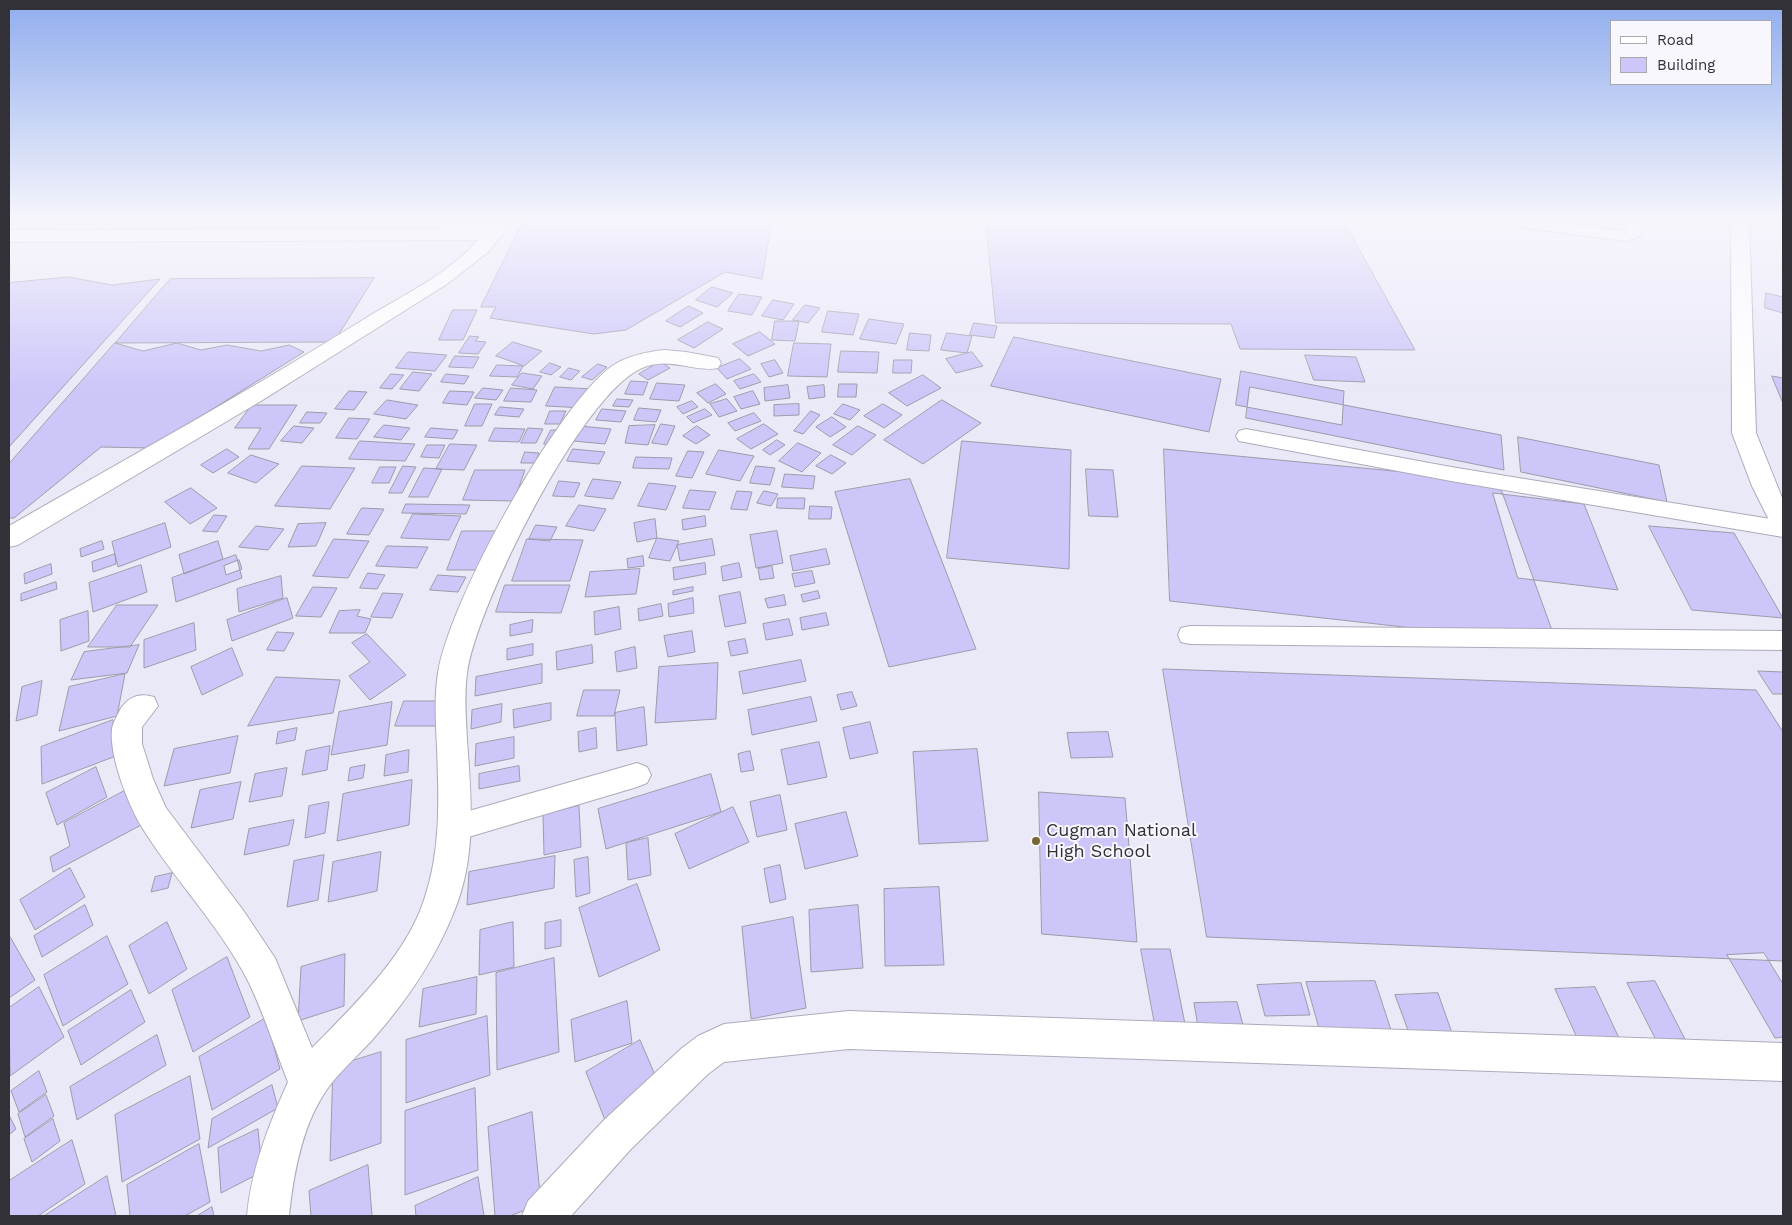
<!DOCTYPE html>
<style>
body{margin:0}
#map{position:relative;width:1792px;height:1225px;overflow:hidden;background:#eae9f8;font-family:"Work Sans",sans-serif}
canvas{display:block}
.frame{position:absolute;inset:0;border:10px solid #313137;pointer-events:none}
.legend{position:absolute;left:1610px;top:20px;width:162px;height:65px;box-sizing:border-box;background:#f8f7fd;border:1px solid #a8a8ae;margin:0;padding:6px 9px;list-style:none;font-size:15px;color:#313137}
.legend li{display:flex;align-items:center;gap:10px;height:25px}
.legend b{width:25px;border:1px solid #a8a8ae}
</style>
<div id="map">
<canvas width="1792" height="1225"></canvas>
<div class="frame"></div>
<ul class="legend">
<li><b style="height:6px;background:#fff"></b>Road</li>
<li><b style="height:14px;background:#ccc6f9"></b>Building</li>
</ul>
</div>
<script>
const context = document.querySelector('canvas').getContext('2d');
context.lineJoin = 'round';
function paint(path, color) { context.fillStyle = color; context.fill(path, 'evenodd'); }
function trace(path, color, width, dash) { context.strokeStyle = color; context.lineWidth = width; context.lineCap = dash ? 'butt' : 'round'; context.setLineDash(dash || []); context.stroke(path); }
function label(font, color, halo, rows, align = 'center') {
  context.font = font + ' "Work Sans",sans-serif'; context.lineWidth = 4; context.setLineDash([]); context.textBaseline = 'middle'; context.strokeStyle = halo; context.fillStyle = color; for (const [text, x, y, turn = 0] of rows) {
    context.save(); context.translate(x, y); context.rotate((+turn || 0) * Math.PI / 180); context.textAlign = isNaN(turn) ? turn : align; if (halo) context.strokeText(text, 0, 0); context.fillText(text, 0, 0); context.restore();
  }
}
const building = new Path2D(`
 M 9,220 L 138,220 L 9,222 Z
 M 524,220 L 772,220 L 762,279 L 725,272 L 626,330 L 594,334 L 490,318 L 496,307 L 481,307 Z
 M 986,220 L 1343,220 L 1415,350 L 1240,349 L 1231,324 L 996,323 Z
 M 69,277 L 112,285 L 160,279 L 9,447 L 9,283 Z
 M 374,278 L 334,342 L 115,343 L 170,279 Z
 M 712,287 L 733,293 L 717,307 L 696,300 Z
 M 1766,293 L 1783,297 L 1783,313 L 1765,308 Z
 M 739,294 L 762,297 L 752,315 L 728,311 Z
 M 773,300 L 794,304 L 783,320 L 762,316 Z
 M 805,305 L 820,308 L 808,323 L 793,320 Z
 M 689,306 L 703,313 L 680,327 L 666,321 Z
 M 453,310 L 477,310 L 463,340 L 439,340 Z
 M 828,311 L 859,314 L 853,335 L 822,332 Z
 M 869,319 L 904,324 L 896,344 L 860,339 Z
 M 775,321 L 799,321 L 795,341 L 772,340 Z
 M 708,322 L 723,329 L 694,348 L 678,340 Z
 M 974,323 L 997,326 L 994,338 L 970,335 Z
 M 760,332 L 775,344 L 748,356 L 733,344 Z
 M 910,333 L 931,335 L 929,351 L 907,350 Z
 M 947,333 L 972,336 L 967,353 L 941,350 Z
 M 470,336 L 479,337 L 475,341 L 486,342 L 478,354 L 459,353 Z
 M 1014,337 L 1221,379 L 1209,432 L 991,386 Z
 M 513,342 L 542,351 L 524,366 L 496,356 Z
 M 115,343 L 143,351 L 177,343 L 201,350 L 227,345 L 261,351 L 289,345 L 304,352 L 150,448 L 101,447 L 14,518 L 9,518 L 9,464 Z
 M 794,343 L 831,344 L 827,377 L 788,376 Z
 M 841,351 L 879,352 L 877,373 L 838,372 Z
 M 408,352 L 447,355 L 435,371 L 396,368 Z
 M 972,352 L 983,366 L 956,373 L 946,359 Z
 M 1305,355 L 1356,357 L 1365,382 L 1314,380 Z
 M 455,356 L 479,357 L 473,368 L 449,367 Z
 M 740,359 L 751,369 L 727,379 L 717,368 Z
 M 775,360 L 783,373 L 769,377 L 761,364 Z
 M 894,360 L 912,360 L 911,373 L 893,373 Z
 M 660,362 L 670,368 L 648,380 L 639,374 Z
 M 550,363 L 561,367 L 551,375 L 540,372 Z
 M 598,364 L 607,367 L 592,380 L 582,377 Z
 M 497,365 L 523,366 L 517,377 L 490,376 Z
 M 569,368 L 580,371 L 571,380 L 560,377 Z
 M 1241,371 L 1344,391 L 1342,425 L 1236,405 Z
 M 413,372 L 432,374 L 419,391 L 400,389 Z
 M 522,373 L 542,376 L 533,389 L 512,385 Z
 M 391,374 L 404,375 L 392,389 L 380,388 Z
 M 446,374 L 469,376 L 464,384 L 441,382 Z
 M 754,374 L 761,382 L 740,389 L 734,381 Z
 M 923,375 L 941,388 L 907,406 L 889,393 Z
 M 1772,376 L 1783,378 L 1783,403 Z
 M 631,381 L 648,382 L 643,395 L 625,394 Z
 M 657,383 L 685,385 L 679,401 L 650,399 Z
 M 716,384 L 726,394 L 708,403 L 697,393 Z
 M 839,384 L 857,384 L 856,397 L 838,397 Z
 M 788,385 L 790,398 L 765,401 L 764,388 Z
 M 824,385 L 825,397 L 809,399 L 807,387 Z
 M 555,387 L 593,389 L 584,408 L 546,406 Z
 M 1250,387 L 1501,435 L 1504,470 L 1246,418 Z
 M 483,388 L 503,390 L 496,400 L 475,398 Z
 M 511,388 L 537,390 L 531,402 L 504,401 Z
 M 349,391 L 367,392 L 354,410 L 335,409 Z
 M 450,391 L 474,392 L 467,405 L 443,403 Z
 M 753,391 L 760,404 L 741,409 L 734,397 Z
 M 617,399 L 633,400 L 629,407 L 613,406 Z
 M 727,399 L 737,411 L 719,417 L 710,404 Z
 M 387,400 L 418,405 L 406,419 L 374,414 Z
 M 942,400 L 981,423 L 923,464 L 884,440 Z
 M 692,401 L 698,407 L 683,414 L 677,407 Z
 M 475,404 L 492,404 L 482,426 L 465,426 Z
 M 799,404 L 799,415 L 774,416 L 774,405 Z
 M 843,404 L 860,410 L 850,420 L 834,414 Z
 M 883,404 L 902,415 L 884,428 L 864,416 Z
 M 252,405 L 297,405 L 269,449 L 248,449 L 261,428 L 235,428 Z
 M 500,407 L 524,409 L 519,417 L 495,415 Z
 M 639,408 L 661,410 L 656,422 L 634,420 Z
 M 602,409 L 626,411 L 621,422 L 596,420 Z
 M 705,409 L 712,415 L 693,423 L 687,417 Z
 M 550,411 L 566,411 L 560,424 L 545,424 Z
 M 811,411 L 820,415 L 803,434 L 794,431 Z
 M 307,412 L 327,413 L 320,423 L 300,423 Z
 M 754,413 L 761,421 L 735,431 L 728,423 Z
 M 832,417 L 846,427 L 830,437 L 816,427 Z
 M 349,418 L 370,419 L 357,439 L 336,438 Z
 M 661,424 L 675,426 L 667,445 L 652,443 Z
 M 764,424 L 778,434 L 751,449 L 737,439 Z
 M 384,425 L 410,428 L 401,440 L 374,437 Z
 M 655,425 L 648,445 L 625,443 L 629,426 Z
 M 294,426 L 314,428 L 302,443 L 281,441 Z
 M 580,426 L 611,429 L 605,444 L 573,441 Z
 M 697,426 L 710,435 L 696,444 L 683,436 Z
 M 858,426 L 876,435 L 852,455 L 833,445 Z
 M 431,428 L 458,430 L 453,439 L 425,437 Z
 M 495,428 L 525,429 L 519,442 L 489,441 Z
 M 528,428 L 543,429 L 536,443 L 521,443 Z
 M 551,430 L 560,430 L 553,445 L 544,444 Z
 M 1518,437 L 1659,465 L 1667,502 L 1521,472 Z
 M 777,440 L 785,445 L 770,455 L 763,450 Z
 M 360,441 L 415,444 L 405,461 L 349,459 Z
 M 962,441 L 1071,450 L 1069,569 L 947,558 Z
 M 798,443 L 821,453 L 802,472 L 779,461 Z
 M 450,444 L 477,445 L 464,470 L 436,469 Z
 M 427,445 L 445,445 L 439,458 L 421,457 Z
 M 227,449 L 239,457 L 213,473 L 201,465 Z
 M 573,449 L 605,452 L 599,464 L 567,461 Z
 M 1164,449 L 1498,481 L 1557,644 L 1170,601 Z
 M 719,450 L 754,456 L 740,481 L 706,474 Z
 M 688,451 L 704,452 L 692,478 L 676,476 Z
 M 525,452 L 539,453 L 535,463 L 521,463 Z
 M 251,455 L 279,464 L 256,483 L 228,473 Z
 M 831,455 L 846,463 L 832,474 L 816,466 Z
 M 636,457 L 672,458 L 669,469 L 633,468 Z
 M 302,466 L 355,468 L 330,509 L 275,506 Z
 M 403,466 L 416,467 L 402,493 L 389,493 Z
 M 756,466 L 775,468 L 770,485 L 750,483 Z
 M 380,467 L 396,467 L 389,483 L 372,483 Z
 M 424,468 L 442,469 L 428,497 L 409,497 Z
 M 1086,469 L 1113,470 L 1118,517 L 1089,516 Z
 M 475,470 L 525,470 L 514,501 L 463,500 Z
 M 785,474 L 815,476 L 813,489 L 782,487 Z
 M 593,479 L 621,482 L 613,499 L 585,496 Z
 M 910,479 L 976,649 L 889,667 L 835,492 Z
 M 559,481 L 580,483 L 574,497 L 553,496 Z
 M 649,483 L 676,486 L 666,510 L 638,506 Z
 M 191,488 L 217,508 L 190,524 L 165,502 Z
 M 690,490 L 716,492 L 709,510 L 683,508 Z
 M 737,491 L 752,492 L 747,510 L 731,509 Z
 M 764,491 L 778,494 L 771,506 L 757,503 Z
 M 1493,493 L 1584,504 L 1618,590 L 1518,578 Z
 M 778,498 L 805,498 L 804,509 L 777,508 Z
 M 406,504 L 470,505 L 466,514 L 402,513 Z
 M 579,505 L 606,509 L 594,531 L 566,526 Z
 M 810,506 L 832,507 L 831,519 L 809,519 Z
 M 362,508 L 384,509 L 369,535 L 347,534 Z
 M 413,514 L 461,516 L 449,540 L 401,538 Z
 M 214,515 L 227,516 L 217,532 L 203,531 Z
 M 705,516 L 706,526 L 683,530 L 682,520 Z
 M 655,519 L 657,538 L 637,542 L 634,523 Z
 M 165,523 L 171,547 L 118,567 L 112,542 Z
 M 326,523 L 316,546 L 288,547 L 298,524 Z
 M 536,525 L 557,527 L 550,541 L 529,539 Z
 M 256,526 L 284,529 L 268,550 L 239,547 Z
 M 1649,526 L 1734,533 L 1783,618 L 1692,610 Z
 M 462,531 L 508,531 L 494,570 L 447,570 Z
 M 777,531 L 783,563 L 756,568 L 750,535 Z
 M 657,538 L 679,541 L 670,561 L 649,558 Z
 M 334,539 L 369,541 L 348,578 L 313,576 Z
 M 527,539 L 583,540 L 570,581 L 512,581 Z
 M 712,539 L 715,555 L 680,561 L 677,545 Z
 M 102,541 L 104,549 L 81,557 L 80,549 Z
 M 218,541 L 223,559 L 184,574 L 179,555 Z
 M 387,546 L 428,547 L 417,568 L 376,566 Z
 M 826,549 L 830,564 L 793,571 L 790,556 Z
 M 115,554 L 116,564 L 93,572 L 92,562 Z
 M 236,555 L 242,578 L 176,602 L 172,578 Z
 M 643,556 L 644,566 L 628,568 L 627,559 Z
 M 239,560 L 242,569 L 226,575 L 224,566 Z
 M 705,563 L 706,574 L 674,580 L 673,568 Z
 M 739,563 L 742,577 L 723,581 L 721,567 Z
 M 51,564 L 52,574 L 25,584 L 24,574 Z
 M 141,565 L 147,592 L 93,612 L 89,583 Z
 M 772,566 L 774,578 L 760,580 L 758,569 Z
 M 640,569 L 636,594 L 585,597 L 590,572 Z
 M 812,571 L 815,583 L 795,587 L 792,574 Z
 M 368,573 L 385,575 L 377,589 L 360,588 Z
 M 438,575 L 466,577 L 458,592 L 430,590 Z
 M 281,576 L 283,598 L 239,612 L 237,589 Z
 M 56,582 L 57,589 L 21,601 L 21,594 Z
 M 505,585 L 570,585 L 561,613 L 496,612 Z
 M 313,587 L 337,588 L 321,617 L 296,616 Z
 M 693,587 L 693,591 L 673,595 L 673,591 Z
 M 818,591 L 820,598 L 803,602 L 801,595 Z
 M 740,592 L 746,623 L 725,627 L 719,596 Z
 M 383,593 L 403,594 L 392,618 L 371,617 Z
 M 784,595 L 786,605 L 768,608 L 765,599 Z
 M 287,598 L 293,618 L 232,641 L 227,620 Z
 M 693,598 L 694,613 L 669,617 L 668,604 Z
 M 661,604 L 663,616 L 639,621 L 638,609 Z
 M 117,605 L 158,605 L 130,647 L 88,647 Z
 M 619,607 L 621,629 L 595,635 L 594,612 Z
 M 360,610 L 357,616 L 371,619 L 365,633 L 329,633 L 339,611 Z
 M 88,611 L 89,641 L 61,651 L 60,620 Z
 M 826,613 L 829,625 L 802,630 L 800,618 Z
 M 789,619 L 793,635 L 766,640 L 763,624 Z
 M 533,620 L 532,632 L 510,636 L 510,625 Z
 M 194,623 L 196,650 L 144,668 L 144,640 Z
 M 692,631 L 695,652 L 668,657 L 664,636 Z
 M 277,632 L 294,633 L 284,651 L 267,650 Z
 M 367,634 L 406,675 L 370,700 L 349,676 L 370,662 L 352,643 Z
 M 745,639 L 748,653 L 731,656 L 728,642 Z
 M 533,644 L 533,655 L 507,660 L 507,649 Z
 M 139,645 L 127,673 L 71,680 L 84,652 Z
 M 592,645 L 593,663 L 557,670 L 556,652 Z
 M 635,647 L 637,668 L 617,672 L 615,652 Z
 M 232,648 L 243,675 L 202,695 L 191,667 Z
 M 801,660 L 806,681 L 743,694 L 739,672 Z
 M 718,663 L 716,719 L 655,723 L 659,667 Z
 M 542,664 L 542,683 L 475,696 L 476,677 Z
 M 1163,669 L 1756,690 L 1783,732 L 1783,961 L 1207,937 Z
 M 1758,671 L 1783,672 L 1783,694 L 1773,694 Z
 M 125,674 L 117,716 L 59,731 L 69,687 Z
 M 276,677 L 340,680 L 333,713 L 248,726 Z
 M 42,681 L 37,715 L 16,721 L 22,687 Z
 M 584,690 L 620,690 L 614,716 L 577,716 Z
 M 852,692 L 857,706 L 841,710 L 837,695 Z
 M 811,697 L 817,721 L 752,735 L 748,710 Z
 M 404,701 L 449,701 L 440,726 L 395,726 Z
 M 392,702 L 387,745 L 331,755 L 339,712 Z
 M 551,703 L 551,720 L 514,728 L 513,710 Z
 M 502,704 L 501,722 L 471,729 L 472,710 Z
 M 644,707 L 647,745 L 617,751 L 615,713 Z
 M 113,720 L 116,756 L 42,784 L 41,747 Z
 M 870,722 L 878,753 L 850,759 L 843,728 Z
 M 297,728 L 295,740 L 276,744 L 278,732 Z
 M 596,728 L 597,748 L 579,752 L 578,732 Z
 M 1108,732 L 1113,757 L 1071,758 L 1067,733 Z
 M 238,736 L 230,773 L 164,786 L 174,749 Z
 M 514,737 L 514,758 L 475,766 L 476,744 Z
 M 819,742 L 827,777 L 788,785 L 781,750 Z
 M 330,746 L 327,770 L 302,775 L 306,751 Z
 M 977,749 L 988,841 L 919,844 L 913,752 Z
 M 409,750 L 408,772 L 384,776 L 386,755 Z
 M 750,751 L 754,770 L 741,772 L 738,754 Z
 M 365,765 L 363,778 L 348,781 L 350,768 Z
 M 519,766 L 520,781 L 479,789 L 479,774 Z
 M 96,767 L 107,797 L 57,825 L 46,793 Z
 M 287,768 L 282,796 L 249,802 L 255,774 Z
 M 711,774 L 721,812 L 606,849 L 598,809 Z
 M 412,780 L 409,825 L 337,841 L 343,794 Z
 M 241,782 L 233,819 L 191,828 L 200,790 Z
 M 130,788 L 143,824 L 53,872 L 50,857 L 70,846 L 64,823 Z
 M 1039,792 L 1125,798 L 1137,942 L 1042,934 Z
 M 780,795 L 787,830 L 757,837 L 750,802 Z
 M 329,802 L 325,833 L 305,838 L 309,806 Z
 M 579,806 L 581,847 L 544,855 L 543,814 Z
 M 733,807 L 749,842 L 689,869 L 675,834 Z
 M 846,812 L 858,856 L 805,869 L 795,824 Z
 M 294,820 L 289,845 L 244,855 L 249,829 Z
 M 648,838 L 651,875 L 628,880 L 626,843 Z
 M 381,852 L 377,891 L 328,902 L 333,862 Z
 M 324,855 L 318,900 L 287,907 L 294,861 Z
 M 555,856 L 554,888 L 467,905 L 469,872 Z
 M 588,857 L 590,893 L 576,897 L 574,860 Z
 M 780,865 L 786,899 L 770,903 L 764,869 Z
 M 70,868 L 85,897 L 35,930 L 20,900 Z
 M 172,873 L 168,888 L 151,892 L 155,877 Z
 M 637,884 L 660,950 L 599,977 L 579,908 Z
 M 939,887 L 944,965 L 885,966 L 884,889 Z
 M 85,905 L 93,925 L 42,957 L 34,936 Z
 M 858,905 L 863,968 L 811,972 L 809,910 Z
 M 793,917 L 806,1008 L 751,1019 L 742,927 Z
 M 561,920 L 561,946 L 545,949 L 545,923 Z
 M 167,922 L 187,969 L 149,994 L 129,946 Z
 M 513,922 L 514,967 L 479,975 L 480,930 Z
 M 9,935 L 35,980 L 9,998 Z
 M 107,936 L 128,984 L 63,1026 L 44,975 Z
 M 1141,949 L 1170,949 L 1186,1029 L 1156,1030 Z
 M 1764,953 L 1783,984 L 1783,1037 L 1775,1038 L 1727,955 Z
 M 345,954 L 344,1006 L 298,1021 L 301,967 Z
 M 227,957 L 250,1017 L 193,1052 L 172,990 Z
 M 554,958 L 559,1052 L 497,1070 L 496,973 Z
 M 477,977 L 476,1014 L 419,1027 L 423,989 Z
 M 1375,981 L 1391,1030 L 1320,1032 L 1306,982 Z
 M 1655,981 L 1685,1039 L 1656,1040 L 1627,983 Z
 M 1301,983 L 1310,1015 L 1265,1016 L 1257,985 Z
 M 39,987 L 64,1037 L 10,1076 L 9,1008 Z
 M 1595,987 L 1620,1040 L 1578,1040 L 1555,989 Z
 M 131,990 L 145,1022 L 81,1065 L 68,1031 Z
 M 1438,993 L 1452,1033 L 1409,1033 L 1395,995 Z
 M 627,1001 L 632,1043 L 575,1062 L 571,1020 Z
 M 1237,1002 L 1243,1025 L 1198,1027 L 1194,1003 Z
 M 487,1016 L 490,1075 L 406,1103 L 406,1040 Z
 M 266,1018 L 280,1069 L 212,1110 L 199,1057 Z
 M 157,1035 L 166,1065 L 77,1120 L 70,1087 Z
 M 640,1040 L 662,1091 L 607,1125 L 586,1072 Z
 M 381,1052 L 381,1143 L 330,1161 L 333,1067 Z
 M 39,1071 L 47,1092 L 19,1112 L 11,1091 Z
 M 190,1076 L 200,1139 L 122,1182 L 115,1115 Z
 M 272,1085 L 278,1108 L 208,1148 L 212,1119 Z
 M 475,1088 L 478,1170 L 405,1195 L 405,1111 Z
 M 46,1095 L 54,1116 L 25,1137 L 18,1114 Z
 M 532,1112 L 541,1204 L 510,1216 L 495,1216 L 488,1127 Z
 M 9,1115 L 16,1129 L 9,1135 Z
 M 53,1119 L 60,1141 L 32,1162 L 24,1139 Z
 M 258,1129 L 262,1172 L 221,1193 L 218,1148 Z
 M 72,1140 L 85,1184 L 38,1216 L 9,1216 L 9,1181 Z
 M 199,1144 L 210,1202 L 185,1216 L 130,1216 L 127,1185 Z
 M 368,1165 L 372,1216 L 311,1216 L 309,1191 Z
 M 107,1176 L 116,1216 L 44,1216 Z
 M 478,1177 L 484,1216 L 416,1216 L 415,1206 Z
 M 212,1207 L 214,1216 L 197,1216 Z`);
const lane = new Path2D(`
 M 1494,220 L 1542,220 L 1624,231 L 1626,230 L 1620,220 L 1636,220 L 1642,230 L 1639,237 L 1624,241 L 1502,225 Z
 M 1246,429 L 1451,467 L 1783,521 L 1783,537 L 1451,481 L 1239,441 L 1236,436 L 1239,431 Z
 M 1190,626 L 1783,631 L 1783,650 L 1190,644 L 1181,642 L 1178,635 L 1181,628 Z
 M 637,763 L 647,767 L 651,775 L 647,783 L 637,787 L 455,841 L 445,837 L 441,828 L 445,819 L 455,815 Z`);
const street = new Path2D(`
 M 491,220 L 509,220 L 503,234 L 488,252 L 447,284 L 261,401 L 18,545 L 9,547 L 9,526 C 128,458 249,391 366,318 C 403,295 449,274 478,240 L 9,242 L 9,230 L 486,228 Z
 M 1731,220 L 1749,220 L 1756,433 L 1783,500 L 1783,533 L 1774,530 L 1752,486 L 1732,433 Z
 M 664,350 L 686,352 L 718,358 L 721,363 L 718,368 C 694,373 671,356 642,368 C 581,394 476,607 467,673 C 464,694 466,718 467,740 C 471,796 477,855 455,909 C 436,958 408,999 373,1039 C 356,1058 335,1075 322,1097 C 301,1131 293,1177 289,1216 L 247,1216 C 251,1170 269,1124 288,1082 C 275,1049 264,1014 249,983 C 221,927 176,882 143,829 C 129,807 109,756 112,729 C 113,723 118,714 121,708 C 130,696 140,693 154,697 L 158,706 L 142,727 L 142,744 L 153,779 L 166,808 L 243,910 L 275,958 L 312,1048 C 352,1007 406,956 424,900 C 441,851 439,800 437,748 C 436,724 434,698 438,673 C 449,602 555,408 612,366 C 627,356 646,352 664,350 Z
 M 849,1011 L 1783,1043 L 1783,1081 L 849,1049 L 724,1062 L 708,1074 L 631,1149 L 571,1216 L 522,1216 L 528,1201 L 603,1121 L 682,1048 L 698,1036 L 724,1024 Z`);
const markers = [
 [1036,841,5,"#776735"]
];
const poiNames = [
 ["Cugman National",1046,831],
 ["High School",1046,852]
];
paint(building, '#ccc6f9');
trace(building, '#9c9ba9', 1);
trace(lane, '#adabba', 2);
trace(street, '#adabba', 2);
paint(lane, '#fff');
paint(street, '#fff');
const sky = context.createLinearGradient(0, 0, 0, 392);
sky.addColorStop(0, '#90aded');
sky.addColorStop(0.56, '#f6f5fc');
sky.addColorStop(1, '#f6f5fc00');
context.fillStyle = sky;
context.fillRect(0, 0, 1792, 392);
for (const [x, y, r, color] of markers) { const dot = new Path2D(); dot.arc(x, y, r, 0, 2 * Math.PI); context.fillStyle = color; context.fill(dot); trace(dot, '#f8f7fd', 2); }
label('18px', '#313137', '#f8f7fd', poiNames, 'left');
</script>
